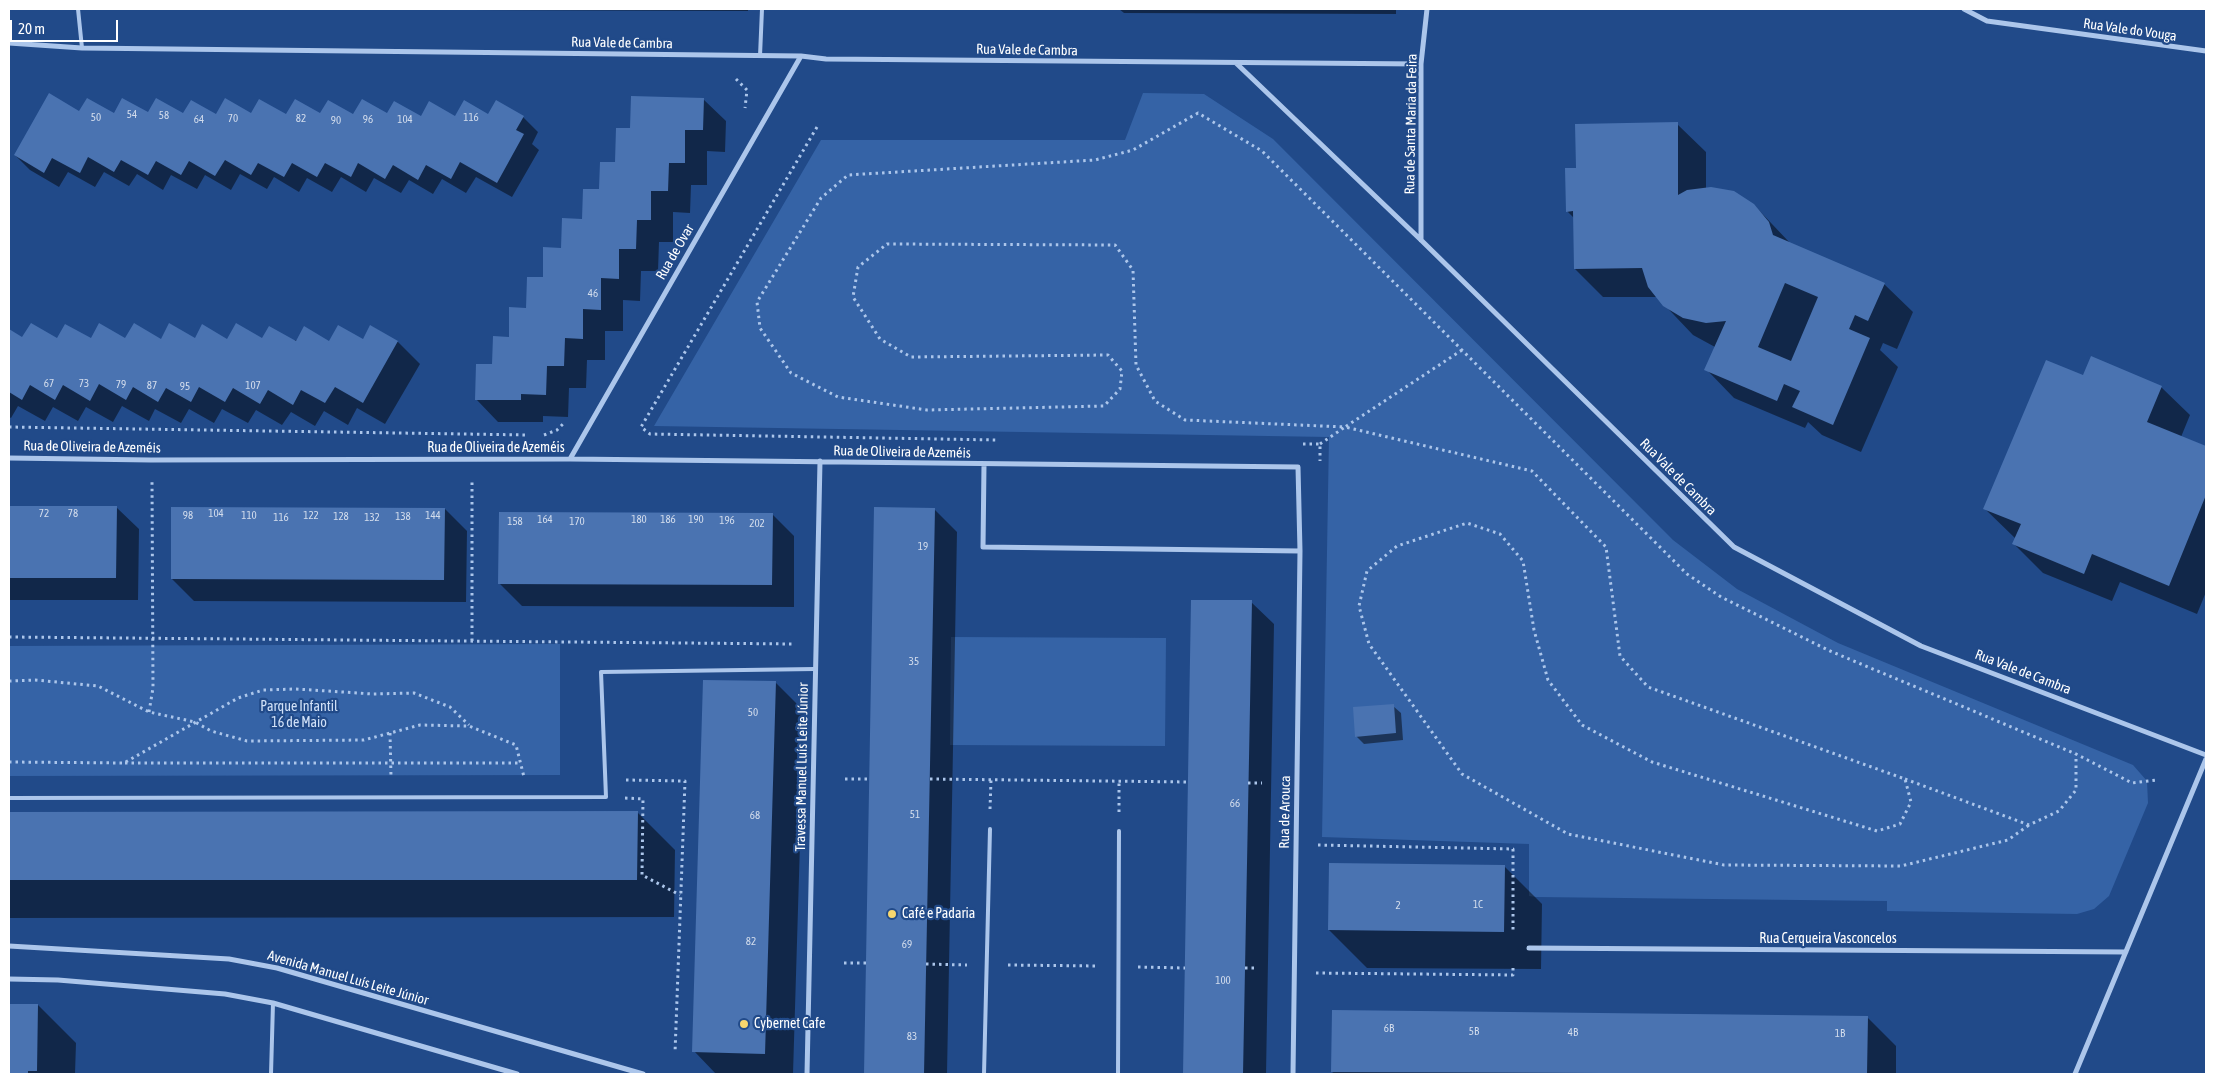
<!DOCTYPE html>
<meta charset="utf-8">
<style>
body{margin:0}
#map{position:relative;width:2215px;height:1083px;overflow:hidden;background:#214a89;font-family:"Asap Condensed",sans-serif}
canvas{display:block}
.frame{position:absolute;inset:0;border:10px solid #fff;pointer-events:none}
.scale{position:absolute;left:10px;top:20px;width:108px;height:22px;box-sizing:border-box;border:2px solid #fff;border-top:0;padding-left:6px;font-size:15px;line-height:18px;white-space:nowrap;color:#fff;-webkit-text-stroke:4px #214a89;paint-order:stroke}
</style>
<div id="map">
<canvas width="2215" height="1083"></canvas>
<div class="frame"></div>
<div class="scale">20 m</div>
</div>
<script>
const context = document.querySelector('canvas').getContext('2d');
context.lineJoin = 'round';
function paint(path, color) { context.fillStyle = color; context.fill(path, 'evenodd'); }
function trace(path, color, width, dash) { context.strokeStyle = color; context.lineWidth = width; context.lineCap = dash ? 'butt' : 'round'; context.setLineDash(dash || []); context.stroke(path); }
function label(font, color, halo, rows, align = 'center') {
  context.font = font + ' "Asap Condensed",sans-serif'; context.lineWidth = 4.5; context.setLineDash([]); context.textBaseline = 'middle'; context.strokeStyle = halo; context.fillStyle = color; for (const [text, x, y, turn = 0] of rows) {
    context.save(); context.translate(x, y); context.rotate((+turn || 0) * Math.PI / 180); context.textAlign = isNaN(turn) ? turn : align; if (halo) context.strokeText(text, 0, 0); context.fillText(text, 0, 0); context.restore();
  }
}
const green = new Path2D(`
 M 1143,93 L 1204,94 L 1273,139 L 1673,540 L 1737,589 L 1838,643 L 2133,765 L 2147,781 L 2148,803 L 2109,896 L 2094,909 L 2077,914 L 1887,911 L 1887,901 L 1536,897 L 1529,896 L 1529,844 L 1322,837 L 1329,437 L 654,426 L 821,140 L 1125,140 Z
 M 951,637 L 1166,638 L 1165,746 L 950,745 Z
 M 560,644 L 560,775 L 9,776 L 9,646 Z`);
const shadow = new Path2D(`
 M 151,9 L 422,9 L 422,10 Z
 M 474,9 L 748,9 L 748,11 L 476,10 Z
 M 1119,9 L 1396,9 L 1396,14 L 1124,13 Z
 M 703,99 L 726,121 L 725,152 L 707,151 L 707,185 L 691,185 L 690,213 L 673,212 L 673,242 L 659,242 L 658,271 L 641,271 L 640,301 L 623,300 L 623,331 L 605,331 L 605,360 L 587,360 L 586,388 L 569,388 L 568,417 L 543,416 L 543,422 L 498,422 L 476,399 L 544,279 L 600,191 L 632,129 Z
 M 80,113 L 217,115 L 388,115 L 422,118 L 488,115 L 523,117 L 538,132 L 532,144 L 539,150 L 512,197 L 476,177 L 466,193 L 442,179 L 433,194 L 409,180 L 401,193 L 374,178 L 366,192 L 341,177 L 332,192 L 307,178 L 299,192 L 274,177 L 267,189 L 240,174 L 231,190 L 205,175 L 197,189 L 171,175 L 163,190 L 137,174 L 129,186 L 104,172 L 95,187 L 68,172 L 59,187 L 30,170 L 15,155 Z
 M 1677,124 L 1706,152 L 1706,189 L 1754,205 L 1790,243 L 1884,284 L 1913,312 L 1897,349 L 1883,343 L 1880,350 L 1898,367 L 1861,452 L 1822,435 L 1808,422 L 1805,428 L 1734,398 L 1706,369 L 1715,347 L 1693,335 L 1657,297 L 1603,297 L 1575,269 L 1574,218 L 1567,211 L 1577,169 Z
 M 371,326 L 398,342 L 420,364 L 385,424 L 357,408 L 348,425 L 324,411 L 315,426 L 291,412 L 282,425 L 256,410 L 248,423 L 222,409 L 214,423 L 189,409 L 181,423 L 155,409 L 149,421 L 122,406 L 113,422 L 86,407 L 78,421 L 53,407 L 45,421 L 18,406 L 11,418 L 9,417 L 9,331 L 23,339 L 58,340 L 262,339 L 330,342 L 363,340 Z
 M 2084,377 L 2161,387 L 2190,415 L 2181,437 L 2206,447 L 2206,592 L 2197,614 L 2120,582 L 2112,601 L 2043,573 L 2014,544 L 2016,539 L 1985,509 Z
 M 9,507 L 116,507 L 139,529 L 138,600 L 9,600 Z
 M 876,508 L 934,509 L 957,532 L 947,1074 L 865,1074 Z
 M 445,509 L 467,531 L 466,602 L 194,601 L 172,579 Z
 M 772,514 L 794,536 L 794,607 L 522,606 L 500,584 Z
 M 1193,601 L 1251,602 L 1274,624 L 1266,1074 L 1184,1074 Z
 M 775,682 L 804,711 L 793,1074 L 716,1074 L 694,1051 Z
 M 1393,706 L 1401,713 L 1403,740 L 1364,744 L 1356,736 Z
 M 637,812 L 675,850 L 674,917 L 9,918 L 9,813 Z
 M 1504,866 L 1542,904 L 1541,969 L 1367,968 L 1329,930 Z
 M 9,1005 L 38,1005 L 76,1043 L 75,1074 L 9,1074 Z
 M 1868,1018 L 1896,1046 L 1896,1074 L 1335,1074 L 1332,1072 Z`);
const building = new Path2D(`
 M 49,93 L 79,111 L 87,98 L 114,113 L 122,98 L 148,112 L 156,98 L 183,113 L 191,100 L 216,114 L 225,98 L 251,113 L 259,99 L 286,114 L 295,99 L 320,113 L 328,100 L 353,114 L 362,99 L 387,113 L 394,101 L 421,116 L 429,101 L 455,116 L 464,100 L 488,114 L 496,100 L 524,116 L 516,130 L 524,134 L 497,183 L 460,162 L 451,179 L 426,165 L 418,180 L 393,165 L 385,179 L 358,163 L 351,177 L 325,163 L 317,177 L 292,163 L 284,177 L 258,163 L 251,175 L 225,160 L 215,176 L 189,161 L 181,175 L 156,161 L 148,175 L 121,160 L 114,172 L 88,157 L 80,173 L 52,158 L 44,173 L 14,155 Z
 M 631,96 L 704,98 L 703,130 L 685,130 L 685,163 L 669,163 L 668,191 L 651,191 L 651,220 L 637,220 L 636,249 L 619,249 L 619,279 L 601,278 L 601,310 L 583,309 L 583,339 L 565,338 L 564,366 L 547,366 L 546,395 L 521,394 L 521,400 L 475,400 L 476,364 L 492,364 L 493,336 L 509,337 L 509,307 L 526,308 L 527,277 L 543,277 L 543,247 L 561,248 L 562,218 L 582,219 L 583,189 L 599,189 L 600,162 L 615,162 L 616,128 L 630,128 Z
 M 1678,122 L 1678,195 L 1687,190 L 1711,187 L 1734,191 L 1754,204 L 1769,222 L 1773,235 L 1885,283 L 1868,321 L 1855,315 L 1849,329 L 1870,338 L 1833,425 L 1792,407 L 1800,391 L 1784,384 L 1777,401 L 1704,370 L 1726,321 L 1706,323 L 1683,318 L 1663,306 L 1648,287 L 1642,268 L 1574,269 L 1573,211 L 1566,212 L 1565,168 L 1576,168 L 1575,124 ZM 1785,283 L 1818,297 L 1791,361 L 1758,347 Z
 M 31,323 L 57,338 L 65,324 L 91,338 L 99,323 L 125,338 L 134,323 L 161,339 L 169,323 L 195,338 L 202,324 L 227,339 L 236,323 L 262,338 L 269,326 L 296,341 L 304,326 L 329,341 L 338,325 L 363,339 L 370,325 L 398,341 L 363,403 L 335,387 L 325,403 L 301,390 L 293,405 L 268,390 L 260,404 L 233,388 L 225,402 L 199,387 L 191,402 L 166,388 L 158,402 L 133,387 L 126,400 L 99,384 L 90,401 L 63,385 L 55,400 L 30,385 L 22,400 L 9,392 L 9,329 L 22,337 Z
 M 2091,356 L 2162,386 L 2147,422 L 2206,446 L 2206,495 L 2169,586 L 2092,554 L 2084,574 L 2012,544 L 2021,524 L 1983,509 L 2046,360 L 2083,375 Z
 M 9,506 L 117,506 L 116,578 L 9,578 Z
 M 171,507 L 445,508 L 444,580 L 171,579 Z
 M 874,507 L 935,508 L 924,1074 L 864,1074 Z
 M 499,512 L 773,513 L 772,585 L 498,584 Z
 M 1191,600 L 1252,600 L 1243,1074 L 1183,1074 Z
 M 703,680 L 776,681 L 765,1054 L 692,1052 Z
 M 1394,704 L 1396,733 L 1355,737 L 1353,707 Z
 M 638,811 L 637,880 L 9,880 L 9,812 Z
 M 1329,863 L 1505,865 L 1504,932 L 1328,930 Z
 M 9,1004 L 38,1004 L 37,1071 L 28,1071 L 28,1074 L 9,1074 Z
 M 1332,1010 L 1868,1016 L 1867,1074 L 1331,1072 Z`);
const path = new Path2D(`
 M 736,79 L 747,90 L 745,108
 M 817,127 L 641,427 L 650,434 L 997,440
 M 1462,350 L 1345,427 L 1185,420 L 1155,401 L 1136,365 L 1133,270 L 1115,245 L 887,244 L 858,267 L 853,297 L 880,339 L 911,357 L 1108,355 L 1122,371 L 1120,389 L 1104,406 L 927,410 L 838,397 L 791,373 L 760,328 L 757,302 L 821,198 L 848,175 L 1095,160 L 1133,150 L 1198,113 L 1262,151 L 1687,574 L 1721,597 L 1830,651 L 2076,754 L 2132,783 L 2156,780
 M 9,427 L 528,435
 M 544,435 L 557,430 L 564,423
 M 1303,444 L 1320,444 L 1320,461
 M 1320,444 L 1345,427 L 1532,471 L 1606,547 L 1620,656 L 1648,687 L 1905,779 L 1911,802 L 1900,824 L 1877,831 L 1652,762 L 1582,725 L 1548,680 L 1534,630 L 1523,561 L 1500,534 L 1467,523 L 1397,546 L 1367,571 L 1359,606 L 1369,644 L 1462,774 L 1568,834 L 1724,865 L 1901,866 L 2008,840 L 2029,825
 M 9,637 L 795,644
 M 472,641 L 472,479
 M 9,681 L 35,680 L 98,686 L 149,712 L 195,722 L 211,731 L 247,741 L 364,740 L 420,725 L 469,726 L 516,745 L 524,777
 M 149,712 L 153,688 L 152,480
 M 390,733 L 391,777
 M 9,762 L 124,763 L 238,698 L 263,690 L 296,689 L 373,694 L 414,693 L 450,707 L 469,725
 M 125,763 L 521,763
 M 845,779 L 869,779
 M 930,779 L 1188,782
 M 1905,779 L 2029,825 L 2059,811 L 2076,790 L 2076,754
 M 626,780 L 685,781 L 675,1053
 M 1248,783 L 1262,783
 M 625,798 L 643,799 L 642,875 L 680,895
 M 990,809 L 991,780
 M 1119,812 L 1119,782
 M 1318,845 L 1513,849 L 1513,932
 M 844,963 L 866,963
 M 926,964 L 967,965
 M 1008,965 L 1099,966
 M 1138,967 L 1185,968
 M 1245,968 L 1258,968
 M 1316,973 L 1513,975 L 1513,964`);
const lane = new Path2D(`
 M 78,9 L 82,48
 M 760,56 L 762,9
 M 9,798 L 606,797 L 601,672 L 815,669
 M 271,1074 L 273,1003
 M 984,1074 L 990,829
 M 1118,1074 L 1119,831`);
const street = new Path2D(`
 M 1964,9 L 1987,21 L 2206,51
 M 9,43 L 82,48 L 801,56 L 826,59 L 1421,64
 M 1236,63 L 1421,240 L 1734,547 L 1921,646 L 2206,755
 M 1421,240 L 1421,64 L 1427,9
 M 9,458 L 151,460 L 570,459 L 1298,467 L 1300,551 L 1293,1074
 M 570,459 L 801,56
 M 984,465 L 983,547 L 1300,551
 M 9,946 L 229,959 L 277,968 L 643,1074
 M 1529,948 L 2126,952
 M 9,979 L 58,980 L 225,994 L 273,1003 L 517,1074
 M 807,1074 L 820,461
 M 2075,1074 L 2206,759`);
const markers = [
 [892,914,5,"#f7d66e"],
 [744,1024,5,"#f7d66e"]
];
const numberNames = [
 ["54",132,115],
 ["58",164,116],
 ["50",96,118],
 ["116",471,118],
 ["70",233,119],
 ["82",301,119],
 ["64",199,120],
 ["96",368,120],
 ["104",405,120],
 ["90",336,121],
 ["46",593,294],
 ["67",49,384],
 ["73",84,384],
 ["79",121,385],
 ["87",152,386],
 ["107",253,386],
 ["95",185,387],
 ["72",44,514],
 ["78",73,514],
 ["104",216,514],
 ["98",188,516],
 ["110",249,516],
 ["122",311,516],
 ["144",433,516],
 ["128",341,517],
 ["138",403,517],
 ["116",281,518],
 ["132",372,518],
 ["164",545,520],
 ["180",639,520],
 ["186",668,520],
 ["190",696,520],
 ["196",727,521],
 ["158",515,522],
 ["170",577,522],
 ["202",757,524],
 ["19",923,547],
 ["35",914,662],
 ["50",753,713],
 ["66",1235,804],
 ["51",915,815],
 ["68",755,816],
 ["1C",1478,905],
 ["2",1398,906],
 ["82",751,942],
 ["69",907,945],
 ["100",1223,981],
 ["6B",1389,1029],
 ["5B",1474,1032],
 ["4B",1573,1033],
 ["1B",1840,1034],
 ["83",912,1037]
];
const streetNames = [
 ["Rua Vale do Vouga",2130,30,8],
 ["Rua Vale de Cambra",622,43,1],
 ["Rua Vale de Cambra",1027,50,1],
 ["Rua de Santa Maria da Feira",1411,124,-89],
 ["Rua de Ovar",675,252,-60],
 ["Rua de Oliveira de Azeméis",92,447,1],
 ["Rua de Oliveira de Azeméis",496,448],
 ["Rua de Oliveira de Azeméis",902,452,1],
 ["Rua Vale de Cambra",1678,477,45],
 ["Rua Vale de Cambra",2023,672,21],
 ["Travessa Manuel Luís Leite Júnior",802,767,-89],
 ["Rua de Arouca",1285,812,-89],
 ["Rua Cerqueira Vasconcelos",1828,939],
 ["Avenida Manuel Luís Leite Júnior",348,978,16]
];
const parkNames = [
 ["Parque Infantil",299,707],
 ["16 de Maio",299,723]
];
const poiNames = [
 ["Café e Padaria",902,914],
 ["Cybernet Cafe",754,1024]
];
paint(green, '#3563a6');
paint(shadow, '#0007');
paint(building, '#4a73b1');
trace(path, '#acc6eb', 3, [2.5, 4]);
trace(lane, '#acc6eb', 4);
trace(street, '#acc6eb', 5);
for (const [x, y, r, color] of markers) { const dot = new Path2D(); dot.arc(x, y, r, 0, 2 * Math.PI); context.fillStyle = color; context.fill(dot); trace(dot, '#214a89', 2); }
label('11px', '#d2dcec', null, numberNames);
label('14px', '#fff', '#214a89', streetNames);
label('14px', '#d1e1f8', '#214a89', parkNames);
label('14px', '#fff', '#214a89', poiNames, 'left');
</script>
